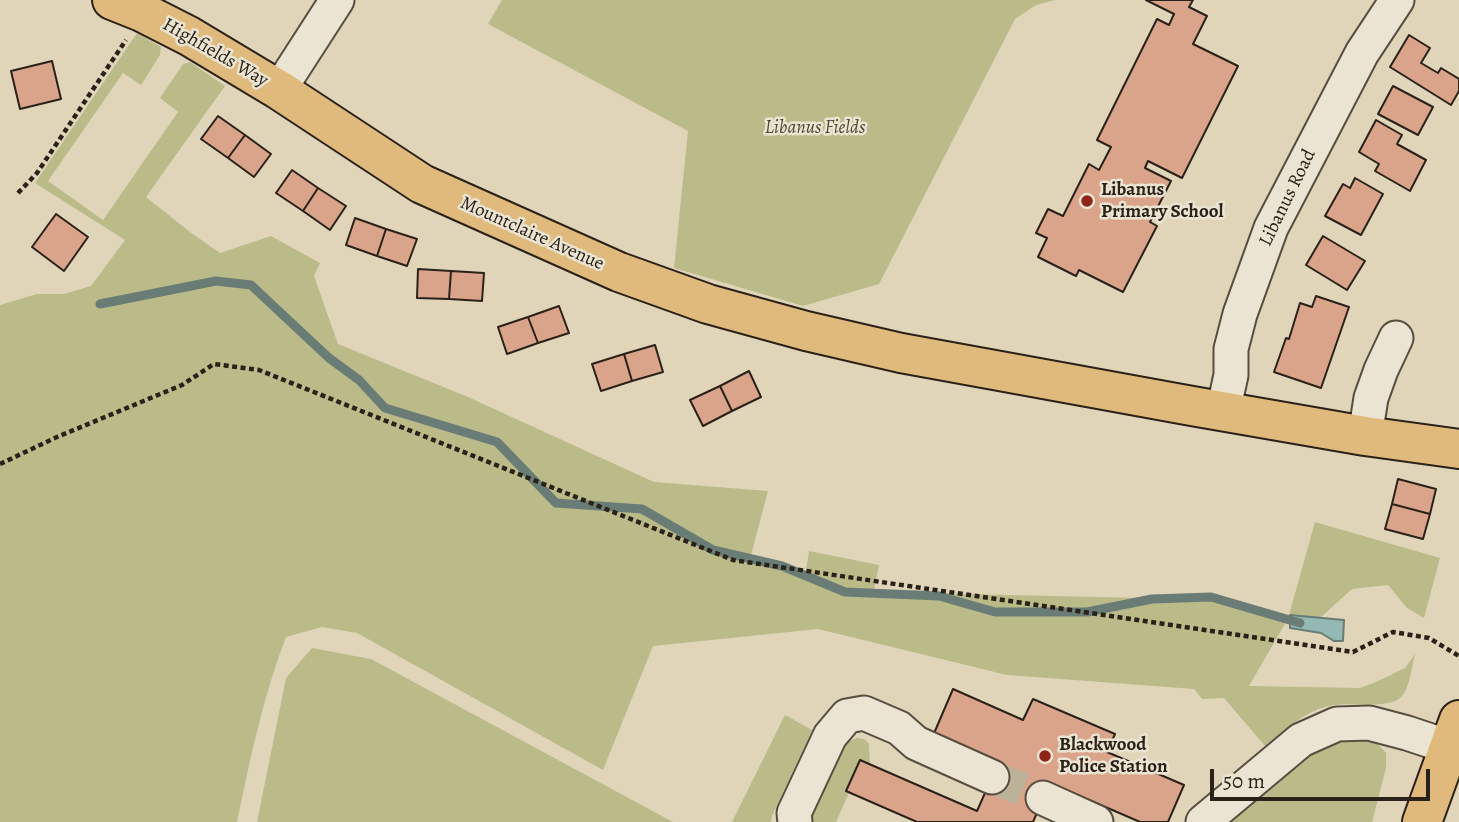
<!DOCTYPE html>
<style>
body{margin:0}
#map{position:relative;width:1459px;height:822px;overflow:hidden;background:#e0d5b9;font-family:Alegreya,serif}
canvas{display:block}
.scale{position:absolute;left:1210px;top:769px;width:220px;height:32px;box-sizing:border-box;border:4px solid #2a2118;border-top:0;padding-left:9px;font-size:21px;line-height:24px;white-space:nowrap;color:#2a2118;-webkit-text-stroke:5px #ebe4d2;paint-order:stroke}
</style>
<div id="map">
<canvas width="1459" height="822"></canvas>
<div class="scale">50 m</div>
</div>
<script>
const context = document.querySelector('canvas').getContext('2d');
context.lineJoin = 'round';
function paint(path, color) { context.fillStyle = color; context.fill(path, 'evenodd'); }
function trace(path, color, width, dash) { context.strokeStyle = color; context.lineWidth = width; context.lineCap = dash ? 'butt' : 'round'; context.setLineDash(dash || []); context.stroke(path); }
function label(font, color, halo, rows, align = 'center') {
  context.font = font + ' Alegreya,serif'; context.lineWidth = 5; context.setLineDash([]); context.textBaseline = 'middle'; context.strokeStyle = halo; context.fillStyle = color; for (const [text, x, y, turn = 0] of rows) {
    context.save(); context.translate(x, y); context.rotate((+turn || 0) * Math.PI / 180); context.textAlign = isNaN(turn) ? turn : align; if (halo) context.strokeText(text, 0, 0); context.fillText(text, 0, 0); context.restore();
  }
}
const green = new Path2D(`
 M 502,0 L 1055,0 L 1036,5 L 1015,19 L 879,284 L 803,306 L 674,268 L 688,131 L 488,24 Z
 M 137,33 L 161,47 L 160,55 L 141,85 L 123,73 L 48,181 L 103,220 L 178,112 L 160,98 L 183,64 L 190,62 L 225,86 L 146,197 L 190,232 L 220,253 L 271,236 L 320,263 L 314,276 L 338,344 L 468,397 L 654,482 L 768,491 L 750,559 L 806,570 L 809,551 L 879,565 L 874,590 L 919,593 L 1187,599 L 1209,593 L 1289,615 L 1315,522 L 1440,558 L 1424,618 L 1407,608 L 1388,585 L 1352,589 L 1320,618 L 1290,615 L 1249,686 L 1360,688 L 1376,682 L 1405,668 L 1415,654 C 1412,665 1410,687 1402,696 C 1390,710 1352,702 1334,705 C 1307,709 1286,729 1265,746 L 1224,698 L 1202,699 L 1194,689 L 1007,675 L 818,629 L 653,646 L 603,770 L 357,633 L 322,627 L 286,637 C 263,697 250,759 237,822 L 0,822 L 0,305 L 37,294 L 64,294 L 91,286 L 125,240 L 35,183 Z
 M 312,648 L 371,659 L 673,822 L 257,822 L 286,678 Z
 M 785,715 L 812,730 L 772,816 L 771,822 L 732,822 Z
 M 1344,734 L 1371,737 L 1386,753 L 1386,768 L 1372,822 L 1221,822 L 1301,755 Z
 M 857,738 L 864,739 L 869,744 L 870,765 L 859,760 L 846,791 L 849,793 L 836,822 L 811,822 L 812,794 L 836,756 L 848,742 Z`);
const water = new Path2D(`
 M 1290,615 L 1344,620 L 1343,641 L 1334,641 L 1321,633 L 1290,628 Z`);
const stream = new Path2D(`
 M 100,304 L 216,281 L 251,285 L 329,358 L 359,380 L 385,408 L 497,442 L 556,503 L 642,509 L 713,550 L 782,566 L 845,592 L 939,596 L 995,612 L 1087,612 L 1152,599 L 1211,597 L 1300,623`);
const building = new Path2D(`
 M 1146,0 L 1193,0 L 1189,7 L 1207,16 L 1193,44 L 1238,66 L 1182,178 L 1148,161 L 1145,168 L 1171,181 L 1150,222 L 1157,226 L 1123,292 L 1079,270 L 1076,276 L 1038,257 L 1047,238 L 1036,233 L 1048,209 L 1063,216 L 1089,164 L 1099,170 L 1111,147 L 1097,140 L 1157,19 L 1169,25 L 1174,14 Z
 M 1409,35 L 1430,48 L 1421,63 L 1438,73 L 1441,68 L 1459,79 L 1459,91 L 1451,105 L 1390,67 Z
 M 52,61 L 61,99 L 20,109 L 11,71 Z
 M 1393,86 L 1433,107 L 1418,135 L 1378,114 Z
 M 218,116 L 245,135 L 228,158 L 201,139 Z
 M 1376,120 L 1402,135 L 1397,144 L 1426,160 L 1410,191 L 1375,171 L 1379,164 L 1359,152 Z
 M 245,135 L 271,154 L 254,177 L 228,158 Z
 M 292,170 L 318,188 L 303,211 L 276,193 Z
 M 1355,178 L 1383,194 L 1361,235 L 1325,216 L 1343,184 L 1350,188 Z
 M 318,188 L 346,206 L 330,230 L 303,211 Z
 M 56,214 L 88,237 L 64,271 L 32,247 Z
 M 355,218 L 386,229 L 377,256 L 346,245 Z
 M 386,229 L 417,239 L 407,266 L 377,256 Z
 M 1323,236 L 1365,261 L 1347,290 L 1306,265 Z
 M 418,269 L 451,271 L 449,299 L 417,298 Z
 M 451,271 L 484,273 L 482,301 L 449,299 Z
 M 1316,296 L 1349,307 L 1321,388 L 1274,372 L 1286,338 L 1289,339 L 1300,303 L 1312,307 Z
 M 559,306 L 569,333 L 538,343 L 528,317 Z
 M 528,317 L 538,343 L 507,354 L 498,327 Z
 M 655,345 L 663,372 L 632,381 L 624,354 Z
 M 624,354 L 632,381 L 601,391 L 592,364 Z
 M 749,371 L 761,397 L 732,411 L 720,386 Z
 M 720,386 L 732,411 L 703,426 L 690,400 Z
 M 1398,479 L 1436,489 L 1430,514 L 1392,504 Z
 M 1392,504 L 1430,514 L 1423,539 L 1385,529 Z
 M 953,689 L 1023,720 L 1033,699 L 1115,734 L 1107,752 L 1184,785 L 1168,822 L 1140,822 L 1050,783 L 1033,822 L 917,822 L 846,791 L 860,760 L 977,811 L 997,766 L 932,738 Z`);
const minorTunnel = new Path2D(`
 M 992,777 L 1043,798`);
const path = new Path2D(`
 M 18,193 L 37,173 L 126,40
 M 0,464 L 57,437 L 182,385 L 214,364 L 259,370 L 733,560 L 1353,652 L 1393,632 L 1429,638 L 1459,656`);
const minor = new Path2D(`
 M 279,90 L 337,0
 M 1223,412 L 1231,375 L 1231,349 L 1240,314 L 1271,228 L 1362,53 L 1397,0
 M 1365,436 L 1371,398 L 1381,370 L 1396,338
 M 1043,798 L 1096,822
 M 795,822 L 794,813 L 830,736 L 847,716 L 864,713 L 899,728 L 916,743 L 992,777
 M 1203,822 L 1301,740 L 1337,724 L 1369,723 L 1407,733 L 1449,747`);
const major = new Path2D(`
 M 112,0 L 142,12 L 189,36 L 279,90 L 422,184 L 619,272 L 708,304 L 806,331 L 901,353 L 1192,406 L 1365,436 L 1459,449
 M 1422,822 L 1459,720`);
const markers = [
 [1087,201,7,"#8f2418"],
 [1045,756,7,"#8f2418"]
];
const streetNames = [
 ["Highfields Way",215,53,30],
 ["Libanus Road",1288,198,-64],
 ["Mountclaire Avenue",532,234,24]
];
const parkNames = [
 ["Libanus Fields",815,128]
];
const poiNames = [
 ["Libanus",1101,190],
 ["Primary School",1101,212],
 ["Blackwood",1059,745],
 ["Police Station",1059,767]
];
paint(green, '#bbbb8a');
paint(water, '#94b8b4');
trace(water, '#6a7c76', 2);
trace(stream, '#6a7c76', 9);
paint(building, '#daa48b');
trace(building, '#2a2118', 2);
trace(minorTunnel, '#bcb199', 33, [33, 17]);
trace(minor, '#584e40', 37);
trace(major, '#2a2118', 42);
trace(path, '#2a2118', 4.5, [5, 3.5]);
trace(minor, '#ebe4d2', 33);
trace(major, '#e0ba7c', 38);
for (const [x, y, r, color] of markers) { const dot = new Path2D(); dot.arc(x, y, r, 0, 2 * Math.PI); context.fillStyle = color; context.fill(dot); trace(dot, '#ebe4d2', 2.5); }
label('19px', '#2a2118', '#ebe4d2', streetNames);
label('italic 19px', '#4e4834', '#ebe4d2', parkNames);
label('bold 19px', '#2a2118', '#ebe4d2', poiNames, 'left');
</script>
